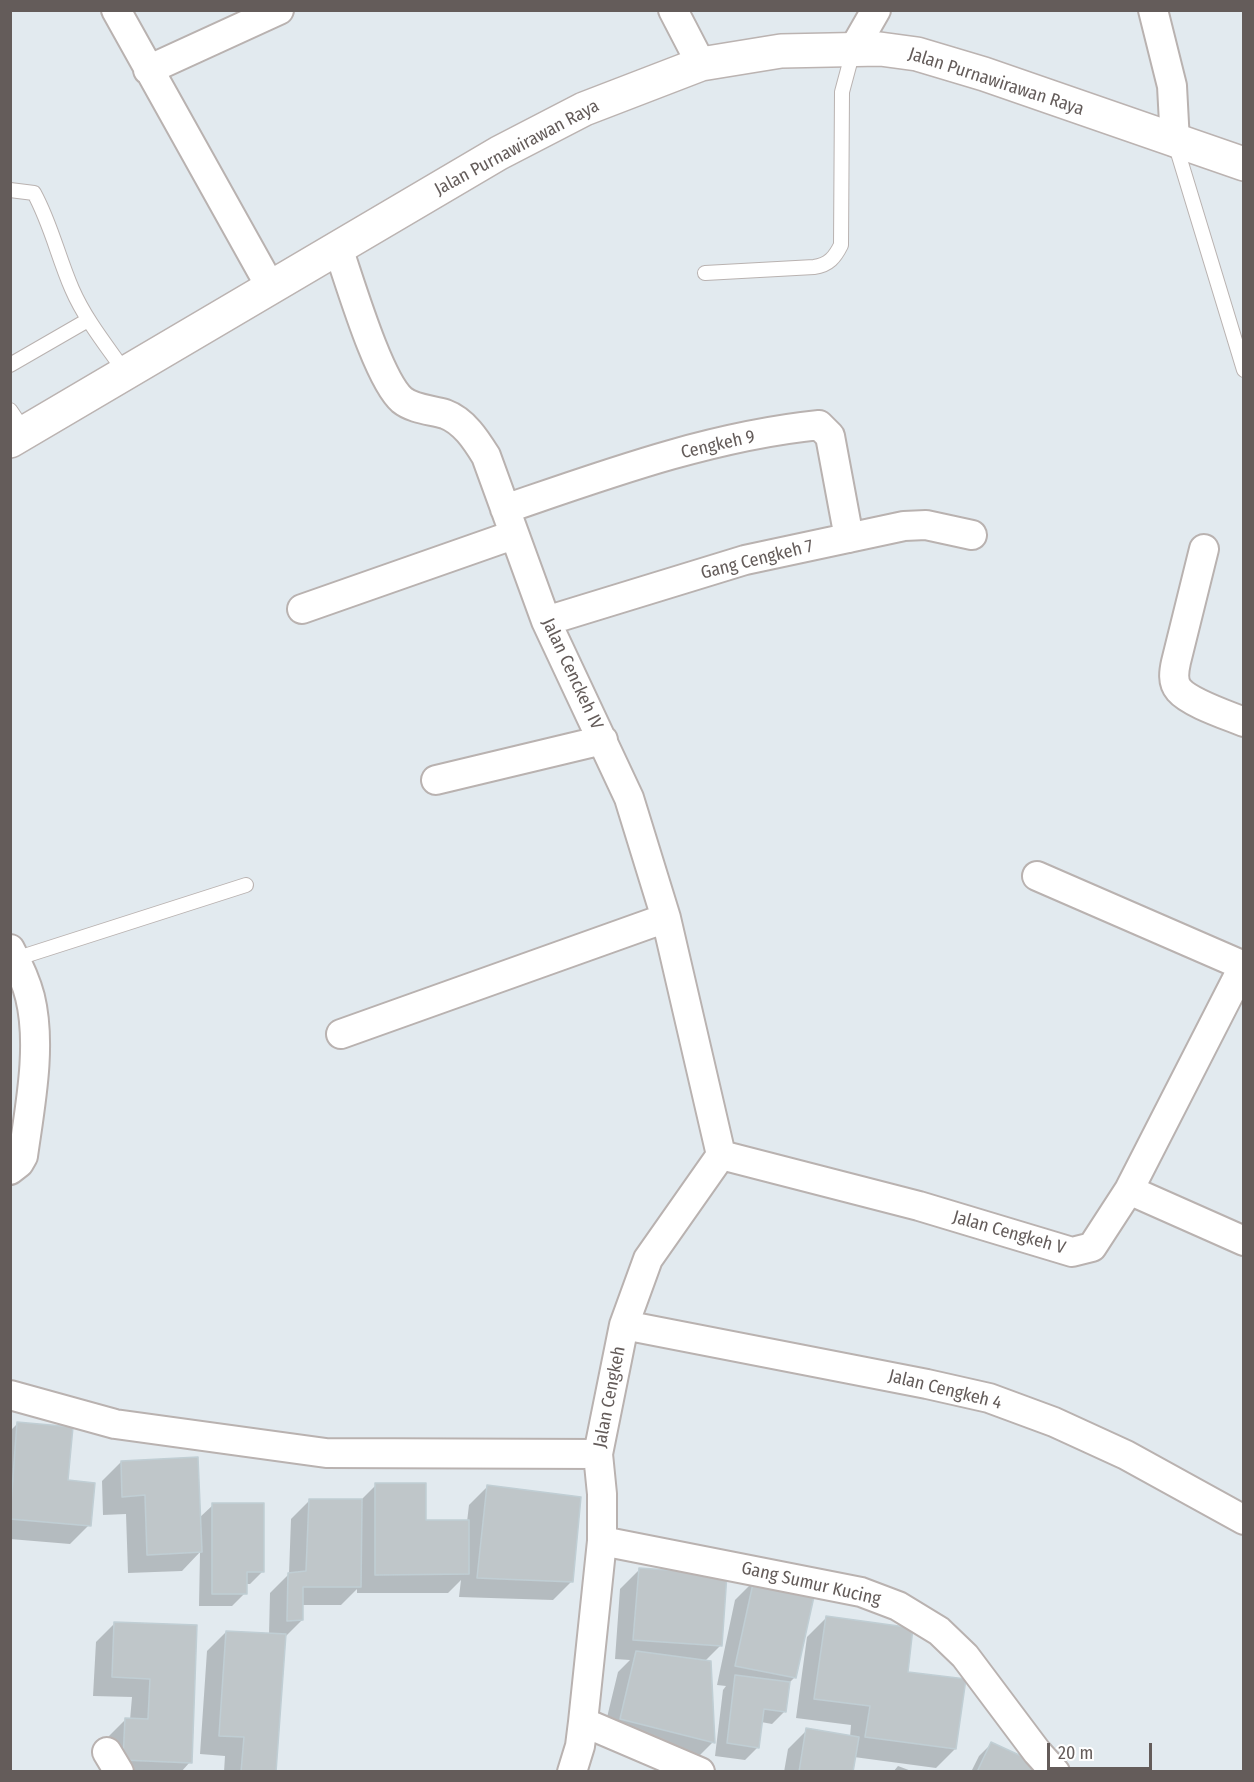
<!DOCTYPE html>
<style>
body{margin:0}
#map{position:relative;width:1254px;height:1782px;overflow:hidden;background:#e2eaef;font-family:"Fira Sans Condensed",sans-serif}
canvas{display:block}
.frame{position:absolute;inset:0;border:12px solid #645c5a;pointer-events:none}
.scale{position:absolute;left:1047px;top:1743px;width:105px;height:27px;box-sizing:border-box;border:3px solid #645c5a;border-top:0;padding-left:8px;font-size:18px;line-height:21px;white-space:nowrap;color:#645c5a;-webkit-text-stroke:4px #fff;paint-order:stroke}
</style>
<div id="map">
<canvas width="1254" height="1782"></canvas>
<div class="frame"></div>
<div class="scale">20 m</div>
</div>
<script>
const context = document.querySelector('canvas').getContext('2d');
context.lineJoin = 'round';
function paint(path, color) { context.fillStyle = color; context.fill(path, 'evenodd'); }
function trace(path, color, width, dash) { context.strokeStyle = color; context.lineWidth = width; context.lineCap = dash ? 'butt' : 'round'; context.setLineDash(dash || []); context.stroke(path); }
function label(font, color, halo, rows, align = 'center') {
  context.font = font + ' "Fira Sans Condensed",sans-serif'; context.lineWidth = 4.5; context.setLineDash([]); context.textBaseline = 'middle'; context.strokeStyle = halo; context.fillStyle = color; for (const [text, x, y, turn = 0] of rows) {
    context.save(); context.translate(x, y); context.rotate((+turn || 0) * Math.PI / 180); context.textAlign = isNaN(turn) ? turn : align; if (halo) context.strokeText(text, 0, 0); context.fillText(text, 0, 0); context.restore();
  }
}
const shadow = new Path2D(`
 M 17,1424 L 66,1482 L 89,1525 L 70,1544 L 10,1539 L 10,1431 Z
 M 121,1462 L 199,1518 L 213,1505 L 263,1571 L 250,1584 L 245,1584 L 245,1593 L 232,1606 L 199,1606 L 200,1552 L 182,1571 L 128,1573 L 126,1514 L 103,1515 L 102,1481 Z
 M 376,1485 L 425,1521 L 467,1522 L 469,1505 L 488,1486 L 572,1581 L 553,1600 L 459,1597 L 461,1580 L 448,1593 L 357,1593 L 357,1589 L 341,1605 L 302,1605 L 302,1620 L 284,1638 L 275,1772 L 224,1772 L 225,1756 L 200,1754 L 207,1651 L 226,1632 L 269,1635 L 270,1593 L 289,1574 L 291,1519 L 310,1500 L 360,1501 Z
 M 639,1570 L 720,1646 L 704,1662 L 713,1742 L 694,1761 L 602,1738 L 618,1672 L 630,1660 L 615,1659 L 620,1589 Z
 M 754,1581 L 795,1677 L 788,1684 L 785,1711 L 772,1724 L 761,1722 L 758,1747 L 745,1760 L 715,1756 L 723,1690 L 726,1686 L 717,1685 L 735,1600 Z
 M 826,1618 L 906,1673 L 955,1749 L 936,1768 L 854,1757 L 851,1772 L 784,1772 L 788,1749 L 807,1730 L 850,1737 L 851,1725 L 796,1718 L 807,1637 Z
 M 115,1623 L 196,1626 L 190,1762 L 181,1772 L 105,1772 L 106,1739 L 125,1720 L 130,1720 L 132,1697 L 93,1696 L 96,1642 Z
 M 991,1744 L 1041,1772 L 971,1772 L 979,1756 Z
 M 898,1766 L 914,1772 L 893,1772 Z`);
const building = new Path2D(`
 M 17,1422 L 73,1427 L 68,1480 L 95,1483 L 91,1526 L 10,1519 Z
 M 198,1457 L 202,1552 L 147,1555 L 145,1495 L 122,1497 L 121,1461 Z
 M 375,1483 L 426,1483 L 426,1520 L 469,1520 L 469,1574 L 375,1575 Z
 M 487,1485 L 581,1497 L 573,1582 L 477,1578 Z
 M 309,1499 L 362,1499 L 361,1587 L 303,1587 L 303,1620 L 287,1621 L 288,1573 L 306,1571 Z
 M 212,1503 L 264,1503 L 264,1572 L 247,1572 L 247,1594 L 212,1594 Z
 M 639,1568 L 727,1574 L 722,1646 L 633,1640 Z
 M 754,1579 L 815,1592 L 796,1678 L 735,1666 Z
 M 826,1616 L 913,1628 L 908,1672 L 966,1679 L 956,1749 L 865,1737 L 870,1706 L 814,1699 Z
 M 114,1622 L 197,1625 L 192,1763 L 123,1760 L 125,1718 L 148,1719 L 150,1679 L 112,1677 Z
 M 226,1631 L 286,1634 L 276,1772 L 241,1772 L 244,1737 L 219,1736 Z
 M 636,1651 L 711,1661 L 715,1743 L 620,1719 Z
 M 735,1675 L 790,1682 L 786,1712 L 764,1709 L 759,1748 L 727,1743 Z
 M 806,1728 L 859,1737 L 853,1772 L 799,1772 Z
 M 991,1742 L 1045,1767 L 1043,1772 L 977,1772 Z`);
const lane = new Path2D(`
 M 1175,143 L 1244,370
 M 10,190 L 34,193 C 51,224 58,257 72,289 C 85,319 106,345 125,372
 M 705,273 L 814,267 C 829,265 835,257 841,245 L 842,92 L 853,51
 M 10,365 L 88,320
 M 10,410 L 25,432
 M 15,959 L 246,885`);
const street = new Path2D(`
 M 116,10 L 270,286
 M 673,10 L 701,64
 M 1153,10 L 1172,86 L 1175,142
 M 853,50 L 876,10
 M 148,70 L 279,10
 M 338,248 C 350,282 378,379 402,400 C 413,409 431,410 445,414 C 464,421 476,440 486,456 L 546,621 L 629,798 L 666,918 L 721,1155
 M 505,509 C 607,474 711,436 819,425 L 830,436 L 849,538
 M 1204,549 L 1176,662 C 1174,671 1172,682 1179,690 C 1190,703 1227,715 1244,722
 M 302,609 L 513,535
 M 546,621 L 745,560 L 904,526 L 926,525 L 972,535
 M 436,780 L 603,740
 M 1037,876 L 1244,966
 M 10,949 C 18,964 26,981 30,997 C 42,1046 30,1106 23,1156 L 19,1163 L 10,1170
 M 341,1034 L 666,918
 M 721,1155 L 919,1206 L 1072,1252 L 1092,1247 L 1129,1190 L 1244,965
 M 1129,1190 L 1244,1241
 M 624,1325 L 927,1384 L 989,1398 L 1054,1422 L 1126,1455 L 1244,1520
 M 10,1395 L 115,1424 L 326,1453 L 598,1454
 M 602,1541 L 861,1592 L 898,1606 L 939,1631 L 965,1656 L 1037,1752 L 1055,1772
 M 583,1722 L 700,1772
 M 107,1752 L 119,1772
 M 572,1772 L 580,1746 L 583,1722 L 602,1541 L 602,1494 L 598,1454 L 624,1325 L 648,1259 L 721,1155`);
const secondary = new Path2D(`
 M 10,441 L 499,153 L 584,109 L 701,64 L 781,51 L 880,49 L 917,54 L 984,74 L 1244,164`);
const streetNames = [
 ["Jalan Purnawirawan Raya",996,82,18],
 ["Jalan Purnawirawan Raya",517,148,-28],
 ["Cengkeh 9",718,445,-13],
 ["Gang Cengkeh 7",757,560,-14],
 ["Jalan Cenckeh IV",572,674,65],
 ["Jalan Cengkeh V",1009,1233,16],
 ["Jalan Cengkeh 4",945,1390,14],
 ["Jalan Cengkeh",610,1397,-79],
 ["Gang Sumur Kucing",811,1584,13]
];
paint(shadow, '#0003');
paint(building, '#bfc6c9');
trace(building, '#c0ced4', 1.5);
trace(lane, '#b9b2b0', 16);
trace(street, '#b9b2b0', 32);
trace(secondary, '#bbb3b1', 36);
trace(lane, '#fff', 14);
trace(street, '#fff', 28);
trace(secondary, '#fff', 33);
label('18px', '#645c5a', '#fff', streetNames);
</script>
